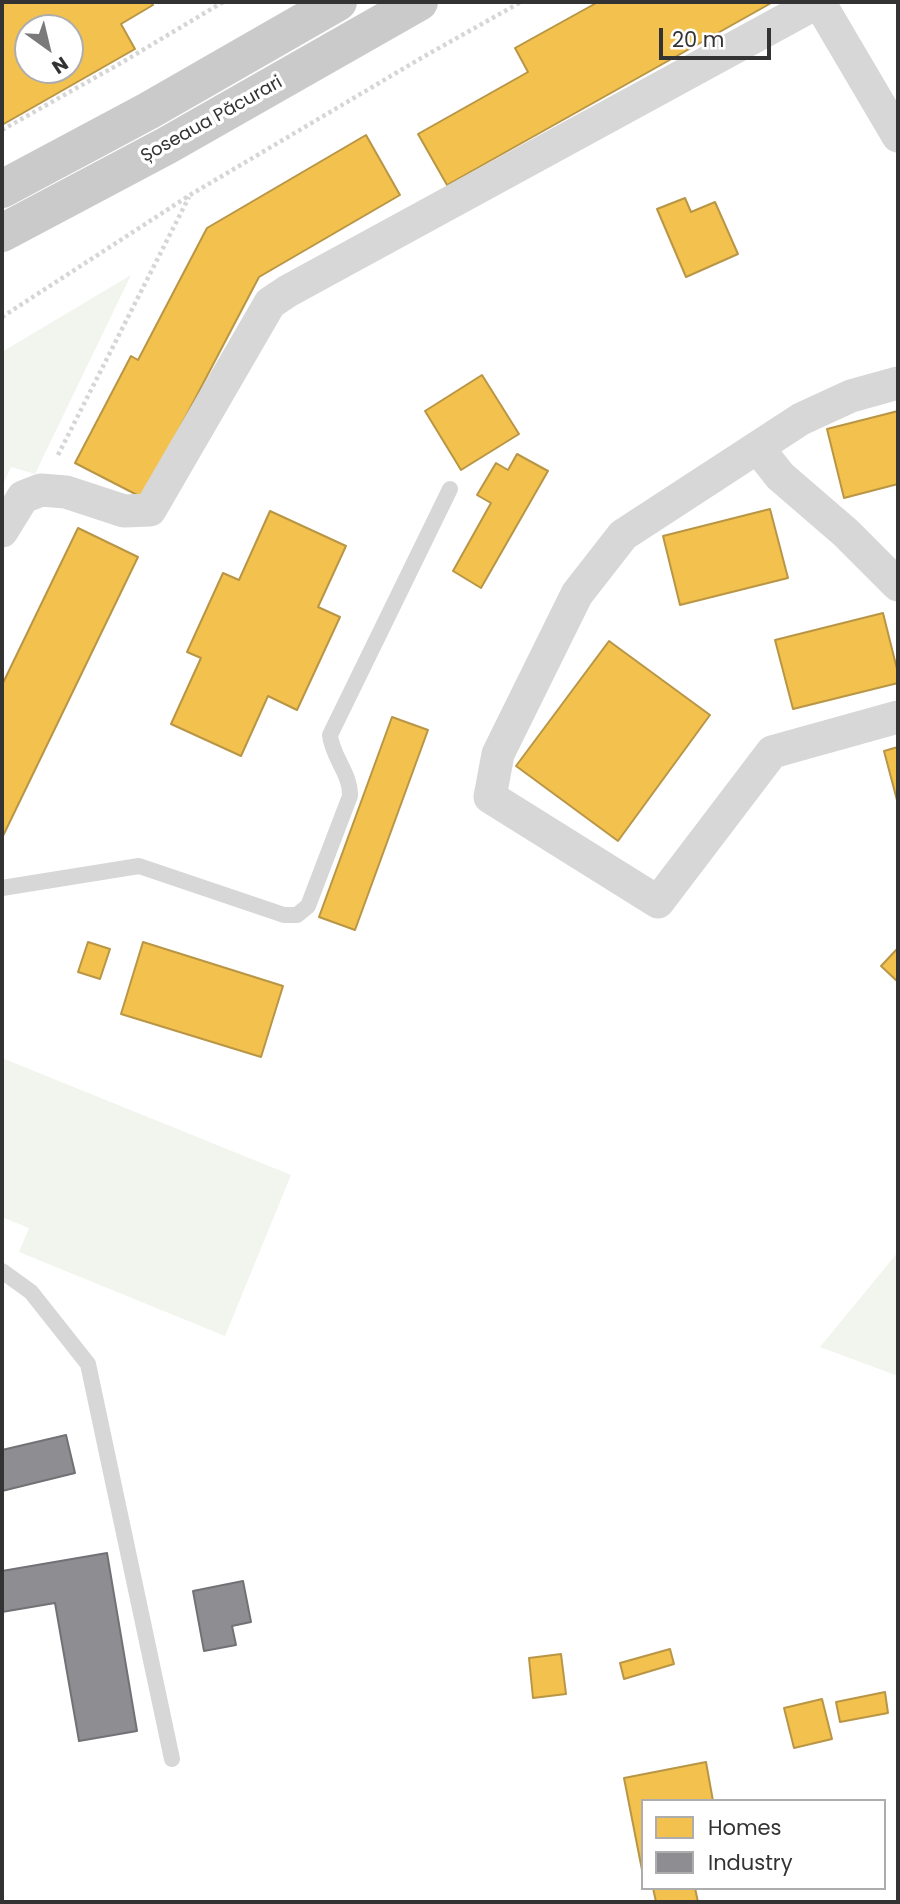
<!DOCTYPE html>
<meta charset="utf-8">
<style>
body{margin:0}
#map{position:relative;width:900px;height:1904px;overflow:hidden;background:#fff;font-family:Poppins,sans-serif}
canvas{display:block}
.frame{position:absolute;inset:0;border:4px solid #333;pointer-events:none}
.legend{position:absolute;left:641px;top:1799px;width:245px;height:91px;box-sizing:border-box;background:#fff;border:2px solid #adadad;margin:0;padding:9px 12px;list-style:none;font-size:21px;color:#333}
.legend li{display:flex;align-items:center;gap:14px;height:35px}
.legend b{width:35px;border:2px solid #adadad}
.north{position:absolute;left:14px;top:14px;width:70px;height:70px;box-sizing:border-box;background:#fff;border:2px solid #adadad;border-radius:50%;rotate:146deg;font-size:19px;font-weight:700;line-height:28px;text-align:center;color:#333}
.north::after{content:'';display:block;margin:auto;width:24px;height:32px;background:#7a7a7a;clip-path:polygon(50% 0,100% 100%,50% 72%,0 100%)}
.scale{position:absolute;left:659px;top:28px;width:112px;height:32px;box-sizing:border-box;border:4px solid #333;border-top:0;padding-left:9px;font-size:21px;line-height:24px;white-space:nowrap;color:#333;-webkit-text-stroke:5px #fff;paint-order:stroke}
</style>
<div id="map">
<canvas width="900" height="1904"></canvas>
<div class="frame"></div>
<ul class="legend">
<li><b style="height:19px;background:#f2c14e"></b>Homes</li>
<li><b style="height:19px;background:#8d8d92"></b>Industry</li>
</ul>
<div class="north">N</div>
<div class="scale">20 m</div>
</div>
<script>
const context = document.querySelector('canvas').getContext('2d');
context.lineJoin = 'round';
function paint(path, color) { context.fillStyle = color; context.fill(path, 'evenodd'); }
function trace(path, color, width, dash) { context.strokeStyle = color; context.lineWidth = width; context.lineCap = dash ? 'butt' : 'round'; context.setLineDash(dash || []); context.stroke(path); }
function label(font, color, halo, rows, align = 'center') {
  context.font = font + ' Poppins,sans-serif'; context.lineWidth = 7; context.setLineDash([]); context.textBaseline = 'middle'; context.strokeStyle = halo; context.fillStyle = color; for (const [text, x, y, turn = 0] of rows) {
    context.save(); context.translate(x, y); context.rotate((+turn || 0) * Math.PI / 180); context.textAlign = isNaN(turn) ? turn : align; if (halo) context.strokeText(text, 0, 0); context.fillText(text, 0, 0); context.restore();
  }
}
const green = new Path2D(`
 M 131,275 L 35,474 L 11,467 L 2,487 L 2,352 Z
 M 2,1058 L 291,1175 L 225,1336 L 19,1252 L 29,1228 L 2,1217 Z
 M 898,1252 L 898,1376 L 820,1347 Z`);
const homes = new Path2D(`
 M 2,2 L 151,2 L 153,5 L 121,24 L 135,49 L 2,125 ZM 28,28 L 70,28 L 70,70 L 28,70 Z
 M 598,2 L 773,2 L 447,185 L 418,134 L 528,72 L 515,48 Z
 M 366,135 L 400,195 L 259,277 L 143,498 L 75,463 L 131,356 L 138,360 L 207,228 Z
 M 685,198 L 691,212 L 715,202 L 738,254 L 686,277 L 657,209 Z
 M 482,375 L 519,434 L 461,470 L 425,411 Z
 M 898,411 L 898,484 L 844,498 L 827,429 Z
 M 517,454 L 548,471 L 481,588 L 453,571 L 491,503 L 477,495 L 496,463 L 508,470 Z
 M 770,509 L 788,578 L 680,605 L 663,536 Z
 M 270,511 L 346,546 L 318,607 L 340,617 L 297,710 L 268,696 L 241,756 L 171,724 L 201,658 L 187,652 L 223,573 L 239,580 Z
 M 78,528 L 138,557 L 2,838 L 2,685 Z
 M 883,613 L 898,673 L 898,683 L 793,709 L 775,640 Z
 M 609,641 L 710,715 L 618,841 L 516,766 Z
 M 392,717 L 428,730 L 355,930 L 319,917 Z
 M 898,747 L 898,804 L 884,751 Z
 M 88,942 L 110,949 L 100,979 L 78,972 Z
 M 143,942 L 283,986 L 261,1057 L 121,1014 Z
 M 898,948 L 898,982 L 881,966 Z
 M 670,1649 L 674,1664 L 624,1679 L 620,1663 Z
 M 561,1654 L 566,1694 L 533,1698 L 529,1658 Z
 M 885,1692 L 888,1713 L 840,1722 L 836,1702 Z
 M 822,1699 L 832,1739 L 794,1748 L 784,1708 Z
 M 706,1762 L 713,1801 L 643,1801 L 643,1875 L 624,1778 Z
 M 653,1888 L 695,1888 L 698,1902 L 656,1902 Z`);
const industry = new Path2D(`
 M 66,1435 L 75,1473 L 2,1491 L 2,1450 Z
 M 107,1553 L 137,1731 L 79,1741 L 55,1603 L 2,1612 L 2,1571 Z
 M 243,1581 L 251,1622 L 232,1626 L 236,1645 L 204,1651 L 193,1591 Z`);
const path = new Path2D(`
 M 2,130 L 121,63 L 223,2
 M 2,317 L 190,195 L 423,57 L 521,2
 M 58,455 L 189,197`);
const lane = new Path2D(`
 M 2,888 L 139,866 L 284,915 L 297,915 L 308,906 L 350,796 C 351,774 332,757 330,735 L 450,489
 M 2,1271 L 31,1292 L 88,1364 L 172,1759`);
const street = new Path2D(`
 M 819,2 L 898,136
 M 898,383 L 851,396 L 801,419 L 623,535 L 577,594 L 498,754 L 490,797 L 658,902 L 772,752 L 898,717
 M 758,448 L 780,476 L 846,533 L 898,585
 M 2,531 L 23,497 L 41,490 L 66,492 L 124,511 L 150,510 L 270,303 L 288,291 L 818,2`);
const primary = new Path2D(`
 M 2,189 L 148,111 L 338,2
 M 2,233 L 166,146 L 419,2`);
const streetNames = [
 ["Șoseaua Păcurari",212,120,-29]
];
paint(green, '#f1f5ed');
paint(homes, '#f2c14e');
trace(homes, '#b99646', 2);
paint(industry, '#8d8d92');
trace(industry, '#727276', 2);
trace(path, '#d6d6d6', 4.5, [3.5, 3.5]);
trace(lane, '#d7d7d7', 16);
trace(street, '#d7d7d7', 33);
trace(primary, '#cacaca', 38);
label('18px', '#333', '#fff', streetNames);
</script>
